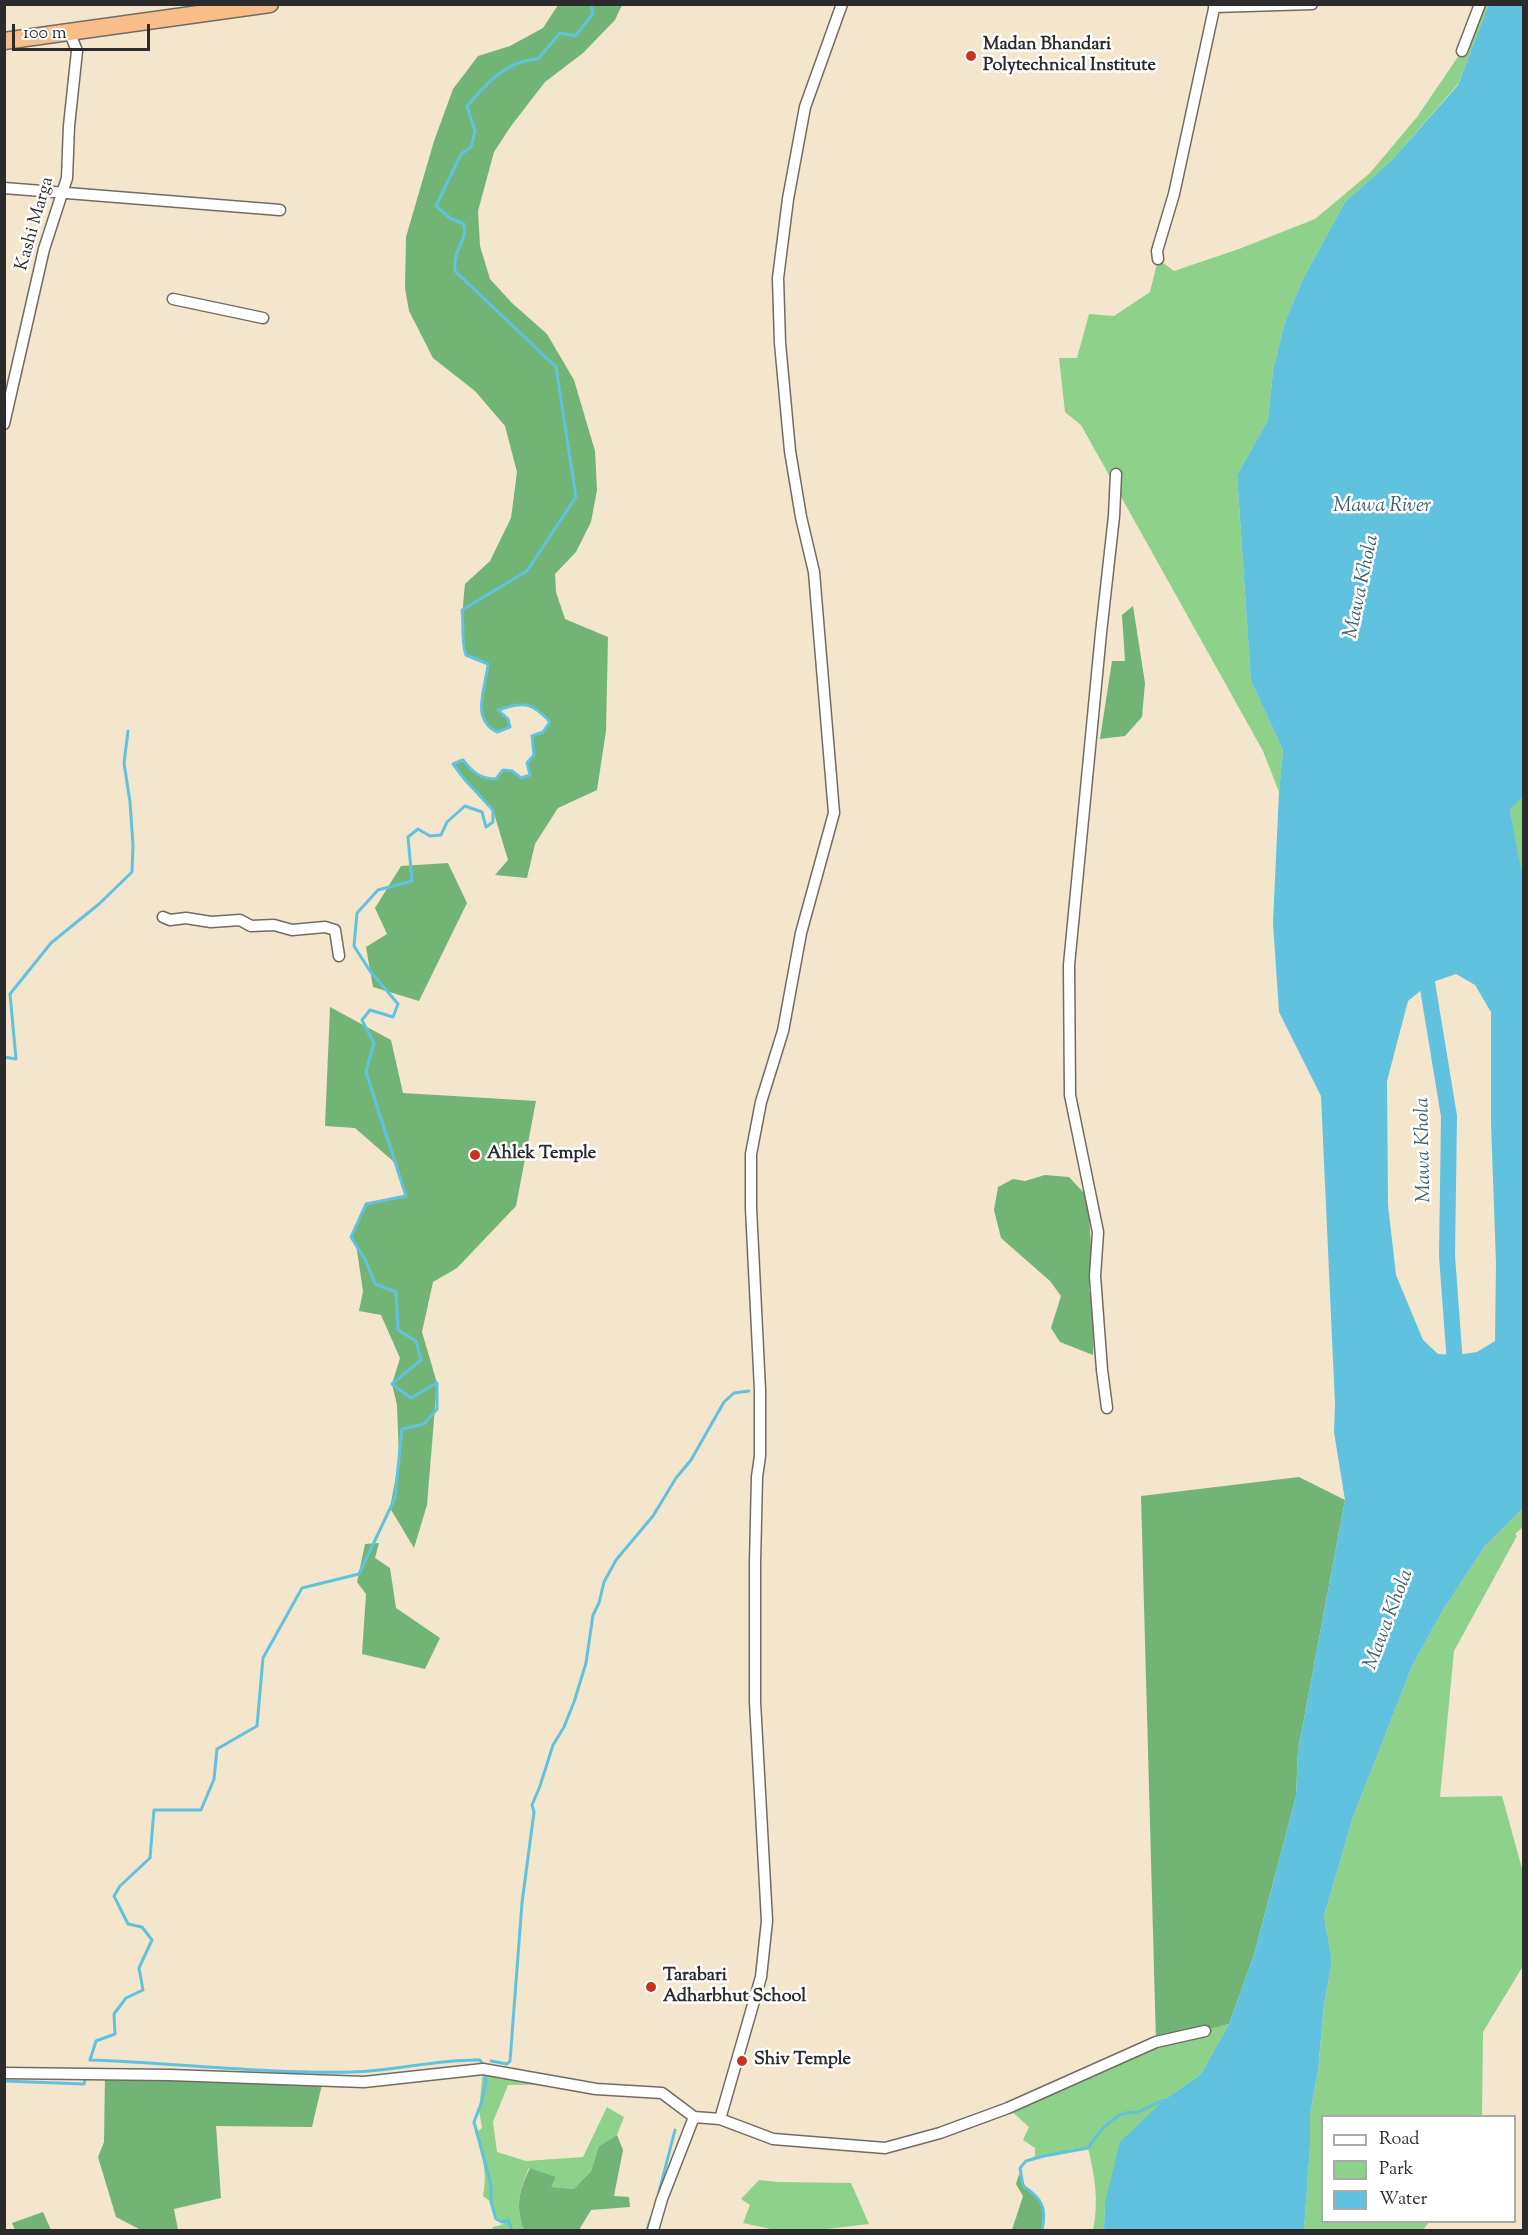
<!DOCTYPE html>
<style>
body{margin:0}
#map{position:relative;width:1528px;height:2235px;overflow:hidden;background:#f3e6cc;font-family:"Sorts Mill Goudy",serif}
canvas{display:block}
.frame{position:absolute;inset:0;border:6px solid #2b2b2b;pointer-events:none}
.legend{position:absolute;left:1321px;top:2115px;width:195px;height:108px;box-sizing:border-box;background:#fff;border:2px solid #aaa;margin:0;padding:8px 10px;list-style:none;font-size:18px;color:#2b2b2b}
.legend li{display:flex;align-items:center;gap:12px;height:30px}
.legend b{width:30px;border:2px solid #aaa}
.scale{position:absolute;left:12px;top:24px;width:138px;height:27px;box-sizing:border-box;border:3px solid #2b2b2b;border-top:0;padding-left:8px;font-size:18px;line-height:21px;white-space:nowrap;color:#2b2b2b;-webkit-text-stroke:4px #fff;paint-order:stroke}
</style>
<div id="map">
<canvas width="1528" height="2235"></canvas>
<div class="frame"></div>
<ul class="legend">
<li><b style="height:8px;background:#fff"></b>Road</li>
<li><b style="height:16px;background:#8dd18a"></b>Park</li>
<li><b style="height:16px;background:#60c2de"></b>Water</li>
</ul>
<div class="scale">100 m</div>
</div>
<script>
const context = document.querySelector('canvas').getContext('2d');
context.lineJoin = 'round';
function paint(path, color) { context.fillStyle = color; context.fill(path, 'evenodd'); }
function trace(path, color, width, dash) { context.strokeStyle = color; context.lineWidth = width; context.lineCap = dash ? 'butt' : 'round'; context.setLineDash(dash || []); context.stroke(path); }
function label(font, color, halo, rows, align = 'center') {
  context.font = font + ' "Sorts Mill Goudy",serif'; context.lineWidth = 5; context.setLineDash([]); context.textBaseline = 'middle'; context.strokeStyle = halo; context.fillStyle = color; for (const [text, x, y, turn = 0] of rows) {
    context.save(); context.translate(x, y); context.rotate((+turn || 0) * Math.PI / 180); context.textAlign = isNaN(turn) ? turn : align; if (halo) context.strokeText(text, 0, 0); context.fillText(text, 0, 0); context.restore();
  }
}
const green = new Path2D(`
 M 1480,5 L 1489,5 L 1488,11 L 1458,84 L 1392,160 L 1345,202 L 1303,279 L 1285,322 L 1273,370 L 1268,420 L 1237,475 L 1251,681 L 1283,750 L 1279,792 L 1263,751 L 1081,425 L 1065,412 L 1059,358 L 1077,358 L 1089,314 L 1114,316 L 1150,292 L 1158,259 L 1174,271 L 1239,249 L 1315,219 L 1370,173 L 1417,117 L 1462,51 Z
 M 1523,795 L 1523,886 L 1510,810 Z
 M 1523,1508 L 1523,1527 L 1515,1534 L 1517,1536 L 1454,1651 L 1440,1797 L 1502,1796 L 1523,1872 L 1523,1966 L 1483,2032 L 1482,2116 L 1322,2116 L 1322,2222 L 1429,2222 L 1423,2230 L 1304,2230 L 1310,2147 L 1310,2114 L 1318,2071 L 1324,2005 L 1332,1961 L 1324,1916 L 1353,1817 L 1413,1664 L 1443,1610 L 1485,1546 Z
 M 1229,2024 L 1201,2074 L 1164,2100 L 1105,2203 L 1104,2230 L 1093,2230 C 1099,2202 1095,2177 1088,2148 L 1064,2152 L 1026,2161 L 1035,2156 L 1035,2148 L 1023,2140 L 1029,2127 L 1008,2108 L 1156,2042 Z
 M 483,2069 L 564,2084 L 508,2085 L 493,2122 L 497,2152 L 526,2161 L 583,2157 L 607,2107 L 624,2117 L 617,2135 L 599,2146 L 591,2171 L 574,2189 L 550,2187 L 556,2177 L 529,2168 C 519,2190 515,2207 524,2230 L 492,2230 L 493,2227 L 504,2224 L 496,2219 L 491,2202 L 483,2196 C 488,2174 482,2154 476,2133 L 482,2128 L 479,2111 Z
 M 759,2180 L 779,2182 L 851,2183 L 869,2224 L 818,2230 L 775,2230 L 743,2223 L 750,2205 L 741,2199 Z`);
const forest = new Path2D(`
 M 558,5 L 622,5 L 615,20 L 583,53 L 545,82 L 511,126 L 494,152 L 478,211 L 480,246 L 490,279 L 512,303 L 547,334 L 574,380 L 595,451 L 597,490 L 591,522 L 576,552 L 555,574 L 556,592 L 565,619 L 608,637 L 606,731 L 597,790 L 558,808 L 535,844 L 527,878 L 495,875 L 508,860 L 493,810 L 466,781 L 453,764 L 463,760 C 472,772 480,779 496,779 L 503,770 L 512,771 L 521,778 L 530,775 L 527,763 L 534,755 L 532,736 L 543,732 L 550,722 C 534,702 522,701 498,710 L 508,719 L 510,727 L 497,732 C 470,719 486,688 488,664 L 466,655 C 460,638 463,603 465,584 L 490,561 L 511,518 L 517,472 L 505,426 L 475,391 L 433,358 L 409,311 L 405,288 L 406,237 L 434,141 L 453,89 L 478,56 L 510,46 L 543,28 Z
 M 1133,606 L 1145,683 L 1142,717 L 1125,736 L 1100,739 L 1112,661 L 1125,661 L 1122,615 Z
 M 448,863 L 467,903 L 419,1001 L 373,987 L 366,947 L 387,934 L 375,908 L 401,866 Z
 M 330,1007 L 391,1040 L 403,1093 L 536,1101 L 516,1206 L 457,1268 L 433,1282 L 422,1332 L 437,1383 L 427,1505 L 414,1548 L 390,1508 L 399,1460 L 397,1405 L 392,1384 L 400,1358 L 381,1315 L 359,1311 L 363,1291 L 356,1244 L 351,1237 L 366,1204 L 406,1196 L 394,1162 L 355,1128 L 325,1126 Z
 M 1045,1175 L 1069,1177 L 1085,1194 L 1089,1212 L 1092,1263 L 1089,1281 L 1089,1291 L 1096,1298 L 1093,1355 L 1060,1342 L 1051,1328 L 1061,1296 L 1050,1281 L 1001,1238 L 994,1210 L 998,1187 L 1013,1179 L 1025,1181 Z
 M 1299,1477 L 1345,1500 L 1298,1751 L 1296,1796 L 1254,1955 L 1229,2024 L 1156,2042 L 1141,1496 Z
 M 379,1543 L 375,1558 L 390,1568 L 396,1608 L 440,1638 L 425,1669 L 362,1654 L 366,1594 L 357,1582 L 365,1544 Z
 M 105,2075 L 323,2080 L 312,2127 L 216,2126 L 221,2198 L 174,2209 L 178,2230 L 141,2230 L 116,2217 L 98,2157 L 104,2142 Z
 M 617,2135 L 623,2150 L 614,2196 L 629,2197 L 630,2207 L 591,2210 L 579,2230 L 524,2230 C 515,2207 519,2190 530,2168 L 556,2177 L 551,2187 L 574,2189 L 591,2171 L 599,2146 Z
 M 1019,2174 C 1028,2200 1051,2191 1042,2230 L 1012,2230 L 1023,2196 L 1016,2184 Z
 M 43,2212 L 51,2230 L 15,2230 L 12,2223 Z`);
const water = new Path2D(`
 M 1489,5 L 1524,5 L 1524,795 L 1510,810 L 1524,886 L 1523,1508 L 1485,1546 L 1443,1610 L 1413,1664 L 1353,1817 L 1324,1916 L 1332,1961 L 1324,2005 L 1318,2071 L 1310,2114 L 1310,2147 L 1304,2230 L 1104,2230 L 1105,2203 L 1120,2142 L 1164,2100 L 1201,2074 L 1229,2024 L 1254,1955 L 1296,1796 L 1298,1751 L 1345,1500 L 1334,1432 L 1335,1404 L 1321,1096 L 1279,1012 L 1273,923 L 1279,792 L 1283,750 L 1251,681 L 1237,475 L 1268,420 L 1273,370 L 1285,322 L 1303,279 L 1345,202 L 1392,160 L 1458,85 ZM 1456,974 L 1475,985 L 1491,1012 L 1491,1123 L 1496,1263 L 1495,1341 L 1477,1352 L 1457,1355 L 1438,1354 L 1423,1340 L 1396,1275 L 1388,1205 L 1387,1081 L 1408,1001 L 1430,983 Z`);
const stream = new Path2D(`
 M 4,1057 L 16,1059 L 10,994 L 51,943 L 99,904 L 132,872 L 133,845 L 130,802 L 124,763 L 128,731
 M 491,2061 L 507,2064 L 510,2061 L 522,1903 L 534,1812 L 532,1805 L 540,1786 L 553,1745 L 564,1727 L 574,1702 L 586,1663 L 593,1615 L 599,1603 L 604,1582 L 616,1560 L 653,1516 L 676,1478 L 691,1460 L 724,1402 L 734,1393 L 749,1391
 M 482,2063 L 480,2060 C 437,2059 395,2071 352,2072 C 265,2074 178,2063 90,2060 L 96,2041 L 115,2034 L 114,2014 L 126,1998 L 143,1990 L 139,1968 L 152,1940 L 142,1927 L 128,1924 L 114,1896 L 120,1886 L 150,1858 L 154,1810 L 201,1810 L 214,1779 L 217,1749 L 257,1726 L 263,1658 L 302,1588 L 359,1574 L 395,1498 L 402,1429 L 424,1424 L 437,1409 L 437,1383 L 411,1398 L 392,1384 L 421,1360 L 416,1341 L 398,1330 L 396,1292 L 375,1284 L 366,1261 L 351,1237 L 366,1204 L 406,1196 L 366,1072 L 374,1043 L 362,1020 L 370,1010 L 393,1017 L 398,1004 L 370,971 L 354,946 L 357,913 L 378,890 L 412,881 L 408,837 L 418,829 L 430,836 L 441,835 L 447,822 L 465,806 L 482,812 L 486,827 L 493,822 L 493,810 L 466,781 L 453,764 L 463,760 C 472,772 480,779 496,779 L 503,770 L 512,771 L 521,778 L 530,775 L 527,763 L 534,755 L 532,736 L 543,732 L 550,722 C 532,702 523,701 498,710 L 508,719 L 510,727 L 497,732 C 470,719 486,688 488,664 L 466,655 C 461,641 464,625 462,610 L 527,571 L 576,497 L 556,367 L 455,271 C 452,249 468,242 464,224 L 450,218 L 436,206 L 461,154 L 471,147 L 475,131 L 467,106 C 487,83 507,60 538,59 L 560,33 L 575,36 L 593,14 L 591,4
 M 485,2073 L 486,2082 L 482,2101 L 474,2122 L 491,2185 L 491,2202 L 496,2219 L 502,2222 L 508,2220 L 512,2230
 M 4,2081 L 84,2084 L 85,2079
 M 659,2192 L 675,2130
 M 647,2230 L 651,2218
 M 1042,2230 C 1047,2208 1042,2198 1023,2186 L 1020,2168 L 1026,2161 L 1044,2156 L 1088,2148 C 1097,2134 1118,2107 1136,2113 L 1164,2100`);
const river = new Path2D(`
 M 1424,964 L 1449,1116 L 1447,1256 L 1456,1377`);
const minor = new Path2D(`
 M 1214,7 L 1312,4
 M 1462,51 L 1480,4
 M 4,188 L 280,210
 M 1158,259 L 1157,251 L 1174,194 L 1215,4
 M 173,299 L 263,318
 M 4,424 L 44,249 L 67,178 L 69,126 L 77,51 L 69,31
 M 163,917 L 170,920 L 186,918 L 211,922 L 240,920 L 251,926 L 274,925 L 292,930 L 325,927 L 335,930 L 339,956
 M 1107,1408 L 1102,1370 L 1095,1276 L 1098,1232 L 1070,1095 L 1069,965 L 1101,633 L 1114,516 L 1116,474
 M 4,2073 L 170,2075 L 364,2082 L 483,2069 L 596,2089 L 662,2093 L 694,2117 L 720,2119 L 773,2139 L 885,2148 L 940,2133 L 1008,2108 L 1156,2042 L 1205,2031
 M 720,2119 L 761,1977 L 767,1921 L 755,1702 L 755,1563 L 757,1477 L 760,1456 L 760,1390 L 751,1208 L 751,1154 L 761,1102 L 783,1031 L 801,933 L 834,813 L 814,572 L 801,517 L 790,451 L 780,343 L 778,278 L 788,199 L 805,107 L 842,4
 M 653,2230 L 662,2199 L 694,2117`);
const highway = new Path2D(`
 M 4,41 L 270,4`);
const markers = [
 [971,56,6,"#c8321e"],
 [475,1155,6,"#c8321e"],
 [651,1987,6,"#c8321e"],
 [742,2061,6,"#c8321e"]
];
const poiNames = [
 ["Madan Bhandari",983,46],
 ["Polytechnical Institute",983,67],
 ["Ahlek Temple",487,1155],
 ["Tarabari",663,1977],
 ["Adharbhut School",663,1998],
 ["Shiv Temple",754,2061]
];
const streetNames = [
 ["Kashi Marga",36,224,-74]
];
const waterNames = [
 ["Mawa River",1382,508],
 ["Mawa Khola",1363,587,-78],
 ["Mawa Khola",1425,1150,-91],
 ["Mawa Khola",1390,1620,-69]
];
paint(green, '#8dd18a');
paint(forest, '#72b376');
paint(water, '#60c2de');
trace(stream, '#60c2de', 3);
trace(river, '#60c2de', 16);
trace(minor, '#716c63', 13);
trace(highway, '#716c63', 19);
trace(minor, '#fff', 10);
trace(highway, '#f8bd89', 16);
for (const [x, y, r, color] of markers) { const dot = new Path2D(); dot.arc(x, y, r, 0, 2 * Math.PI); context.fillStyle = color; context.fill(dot); trace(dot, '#fff', 2); }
label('bold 18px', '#2b2b2b', '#fff', poiNames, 'left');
label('18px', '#2b2b2b', '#fff', streetNames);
label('italic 20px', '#3e606a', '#fff', waterNames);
</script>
